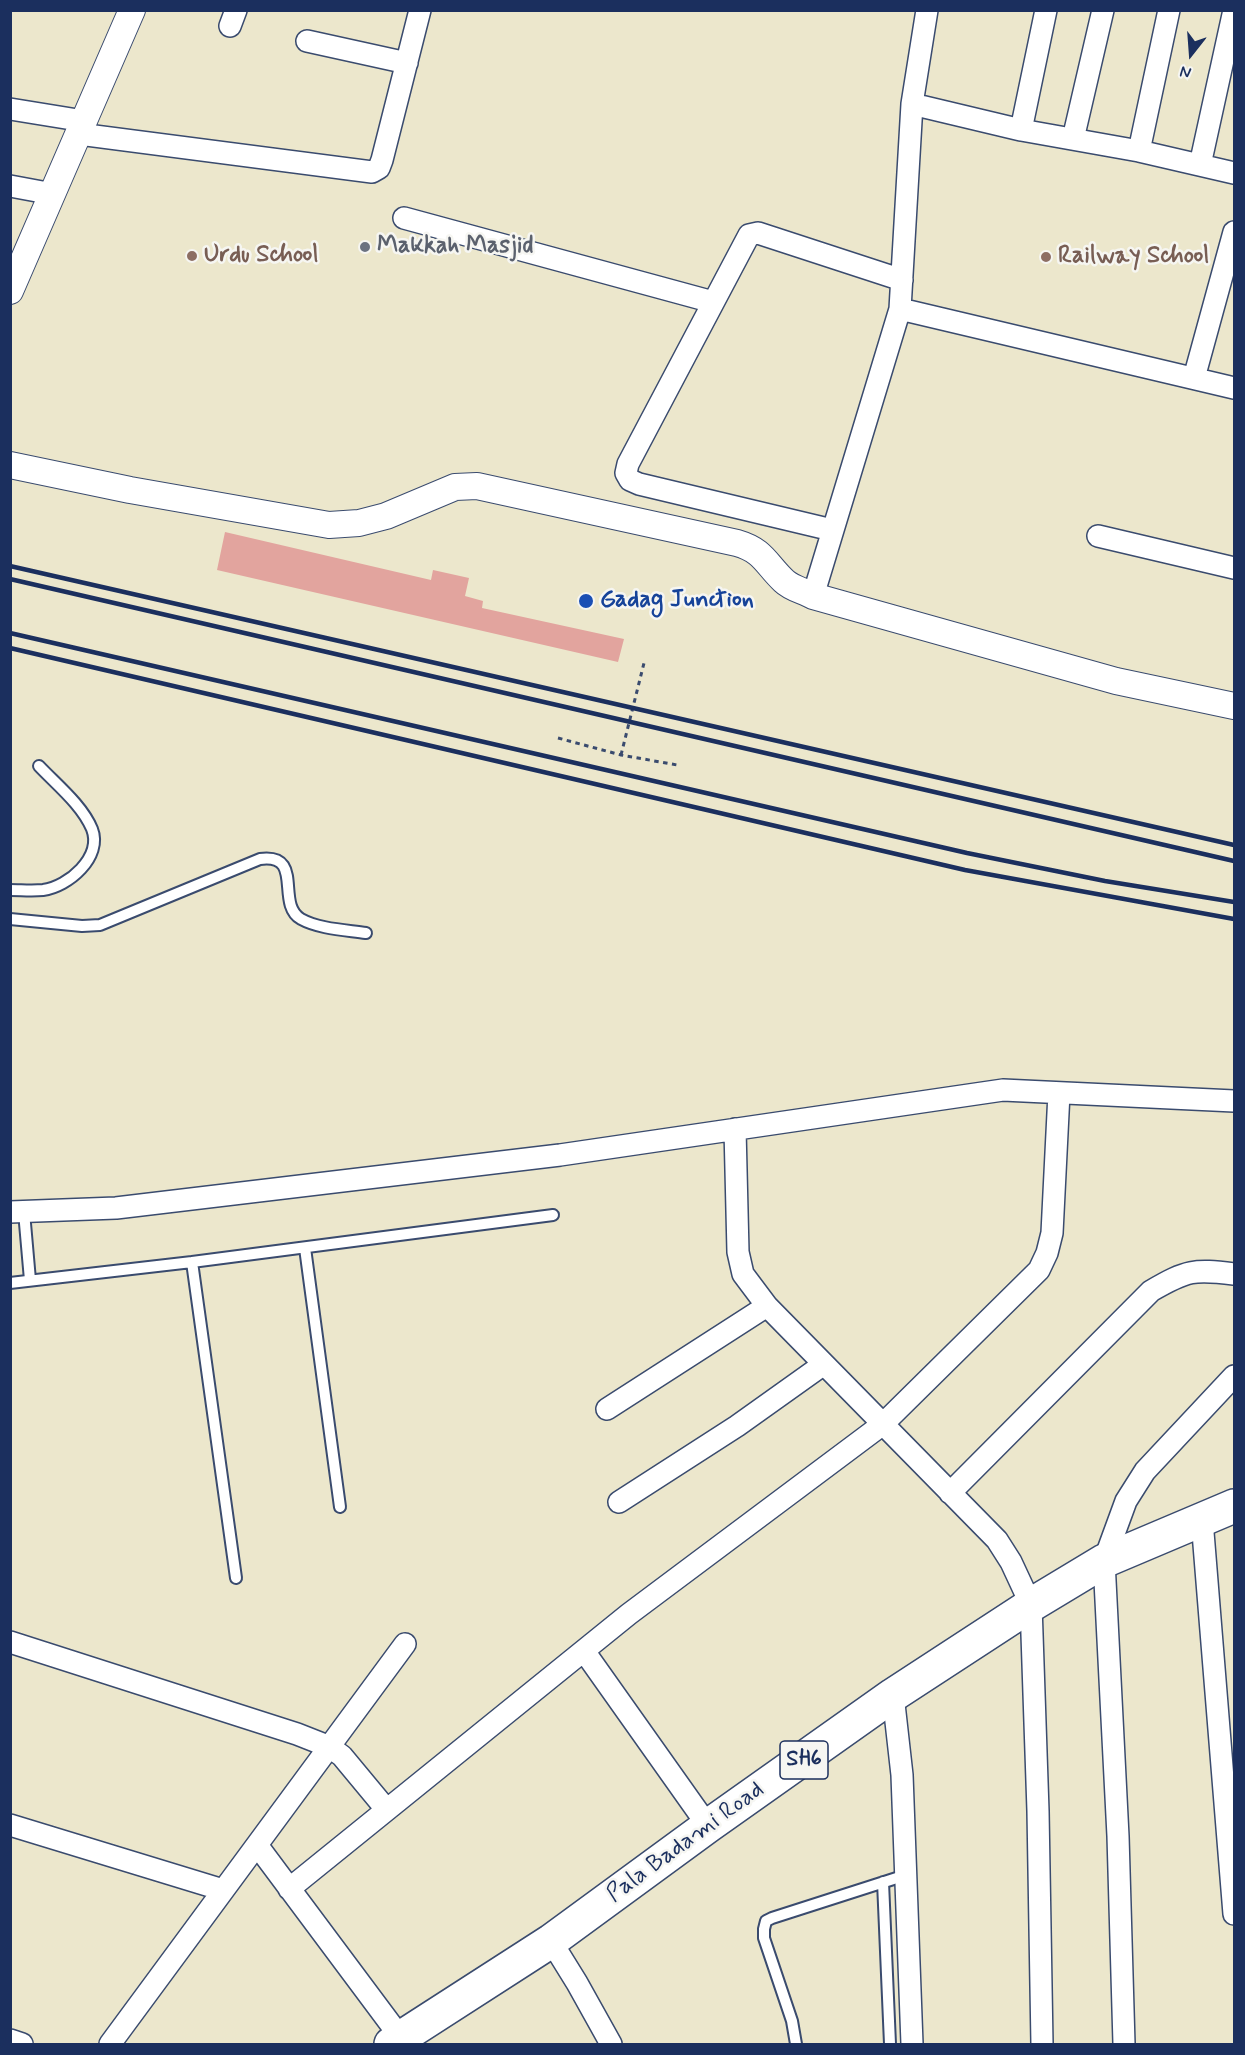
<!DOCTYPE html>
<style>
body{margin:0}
#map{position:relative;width:1245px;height:2055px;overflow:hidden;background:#ece7cc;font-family:Mynerve,sans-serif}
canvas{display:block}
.frame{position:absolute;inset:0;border:12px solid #1b2f5e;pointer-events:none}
.north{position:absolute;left:1161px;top:24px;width:60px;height:60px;-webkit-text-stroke:4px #f6f6f2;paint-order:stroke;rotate:197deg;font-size:16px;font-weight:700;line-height:24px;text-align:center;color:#1b2f5e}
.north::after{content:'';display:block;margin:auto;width:21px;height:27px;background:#1b2f5e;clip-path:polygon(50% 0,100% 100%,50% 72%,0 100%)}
</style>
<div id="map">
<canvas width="1245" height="2055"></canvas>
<div class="frame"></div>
<div class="north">N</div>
</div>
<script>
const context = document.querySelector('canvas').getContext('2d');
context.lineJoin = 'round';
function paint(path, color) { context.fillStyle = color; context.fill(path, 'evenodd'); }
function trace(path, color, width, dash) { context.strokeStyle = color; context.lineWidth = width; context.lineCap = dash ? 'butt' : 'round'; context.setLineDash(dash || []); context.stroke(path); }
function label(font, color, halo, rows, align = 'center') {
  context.font = font + ' Mynerve,sans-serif'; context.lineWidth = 5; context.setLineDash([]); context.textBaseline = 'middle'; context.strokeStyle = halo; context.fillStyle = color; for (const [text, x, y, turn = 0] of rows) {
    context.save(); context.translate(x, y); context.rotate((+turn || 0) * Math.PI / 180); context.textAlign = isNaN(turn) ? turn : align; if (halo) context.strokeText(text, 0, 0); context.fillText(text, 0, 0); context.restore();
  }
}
const building = new Path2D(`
 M 225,532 L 431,580 L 433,570 L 469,578 L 465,596 L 483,601 L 482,608 L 624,639 L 618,662 L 217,570 Z`);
const path = new Path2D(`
 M 558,738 L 621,755 L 677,765
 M 621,755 L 645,659`);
const service = new Path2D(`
 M 10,890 C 21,890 32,891 43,890 C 68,887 103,857 92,829 C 82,805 57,785 39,766
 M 10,919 L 82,926 L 100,925 L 260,859 C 305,853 275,904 301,919 C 319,929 346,930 366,933
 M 24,1212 L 30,1280
 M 305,1248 L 340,1507
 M 192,1262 L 236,1578
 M 10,1283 L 192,1262 L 553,1215
 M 883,1882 L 890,2044
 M 796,2044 L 792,2021 L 764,1938 L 764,1929 L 766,1921 L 772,1918 L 906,1875`);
const minor = new Path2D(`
 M 230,26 L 236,10
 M 307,41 L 407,63
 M 912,104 L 1021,130 L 1139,151 L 1234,173
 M 10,109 L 84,121
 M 1021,130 L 1046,10
 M 79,134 L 372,172 L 379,168 L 382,160 L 420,10
 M 1073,139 L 1103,10
 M 1139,151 L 1169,10
 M 1200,165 L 1234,10
 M 10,186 L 53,194
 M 404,218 L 713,302
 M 900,309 L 1234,388
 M 1194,378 L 1234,232
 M 832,530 L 639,484 L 630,480 L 626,473 L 628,464 L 749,235 L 758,233 L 902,280
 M 1098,536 L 1234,568
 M 813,596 L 900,309 L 912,104 L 927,10
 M 735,1129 L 738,1252 L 743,1274 L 767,1306 L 997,1540 L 1011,1562 L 1031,1605 L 1038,1811 L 1042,2044
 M 10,1212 L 116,1208 L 560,1155 L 1003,1090 L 1234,1101
 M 607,1409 L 767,1306
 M 950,1493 L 1151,1291 C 1187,1270 1194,1269 1234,1274
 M 619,1502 L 737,1426 L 824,1364
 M 1202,1520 L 1234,1914
 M 10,1642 L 297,1734 L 330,1747 L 342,1756 L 386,1809
 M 584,1651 L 708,1826
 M 893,1695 L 902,1775 L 912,2044
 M 10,1825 L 223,1890
 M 257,1845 L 401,2038
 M 289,1889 L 629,1614 L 883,1424 L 1039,1270 L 1047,1253 L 1052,1233 L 1059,1093
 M 551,1941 L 577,1983 L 611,2044
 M 10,2040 L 22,2044
 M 110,2044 L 405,1644
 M 1124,2044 L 1118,1836 L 1104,1561 L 1126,1501 L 1145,1471 L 1234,1376`);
const tertiary = new Path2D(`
 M 10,291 L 132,10
 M 10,465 L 130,490 L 329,525 L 359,523 L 386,516 L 455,487 L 477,486 L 737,543 C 764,551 765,563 784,581 C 791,588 804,591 813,596 L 1116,681 L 1234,706`);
const primary = new Path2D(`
 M 391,2044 L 551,1941 L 708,1826 L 893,1695 L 1031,1605 L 1104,1561 L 1234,1506`);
const rail = new Path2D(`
 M 10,566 L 1234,845
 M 10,579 L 1234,861
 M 10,633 L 967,853 L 1105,881 L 1234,902
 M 10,648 L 965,870 L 1234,919`);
const markers = [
 [365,247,6,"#6b7280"],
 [192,256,6,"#8d6e63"],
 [1046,257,6,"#8d6e63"],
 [586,601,8,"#1a4fb4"]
];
const shields = [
 [804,1760,48]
];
const shieldNames = [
 ["SH6",804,1760]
];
const worshipNames = [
 ["Makkah Masjid",377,247]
];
const educationNames = [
 ["Urdu School",204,256],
 ["Railway School",1058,257]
];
const transitNames = [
 ["Gadag Junction",600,601]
];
const streetNames = [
 ["Pala Badami Road",686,1843,-36]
];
paint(building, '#e2a49e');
trace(service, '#3a4b6e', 14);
trace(minor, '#3a4b6e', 24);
trace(tertiary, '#3a4b6e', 28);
trace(primary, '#3a4b6e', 36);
trace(path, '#3a4b6e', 3, [4.5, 4.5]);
trace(service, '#fff', 10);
trace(minor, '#fff', 21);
trace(tertiary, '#fff', 26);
trace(primary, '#fff', 33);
trace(rail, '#1b2f5e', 4.5);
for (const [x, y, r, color] of markers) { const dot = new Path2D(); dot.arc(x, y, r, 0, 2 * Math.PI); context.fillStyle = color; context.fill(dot); trace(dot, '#f6f6f2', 2); }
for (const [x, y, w] of shields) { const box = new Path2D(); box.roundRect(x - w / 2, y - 19, w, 38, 4.5); context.fillStyle = '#f6f6f2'; context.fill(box); trace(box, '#1b2f5e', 1.5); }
label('bold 22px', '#1b2f5e', null, shieldNames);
label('bold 24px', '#5b616d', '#f6f6f2', worshipNames, 'left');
label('bold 24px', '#785e54', '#f6f6f2', educationNames, 'left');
label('bold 24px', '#164399', '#f6f6f2', transitNames, 'left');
label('24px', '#1b2f5e', '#f6f6f2', streetNames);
</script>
